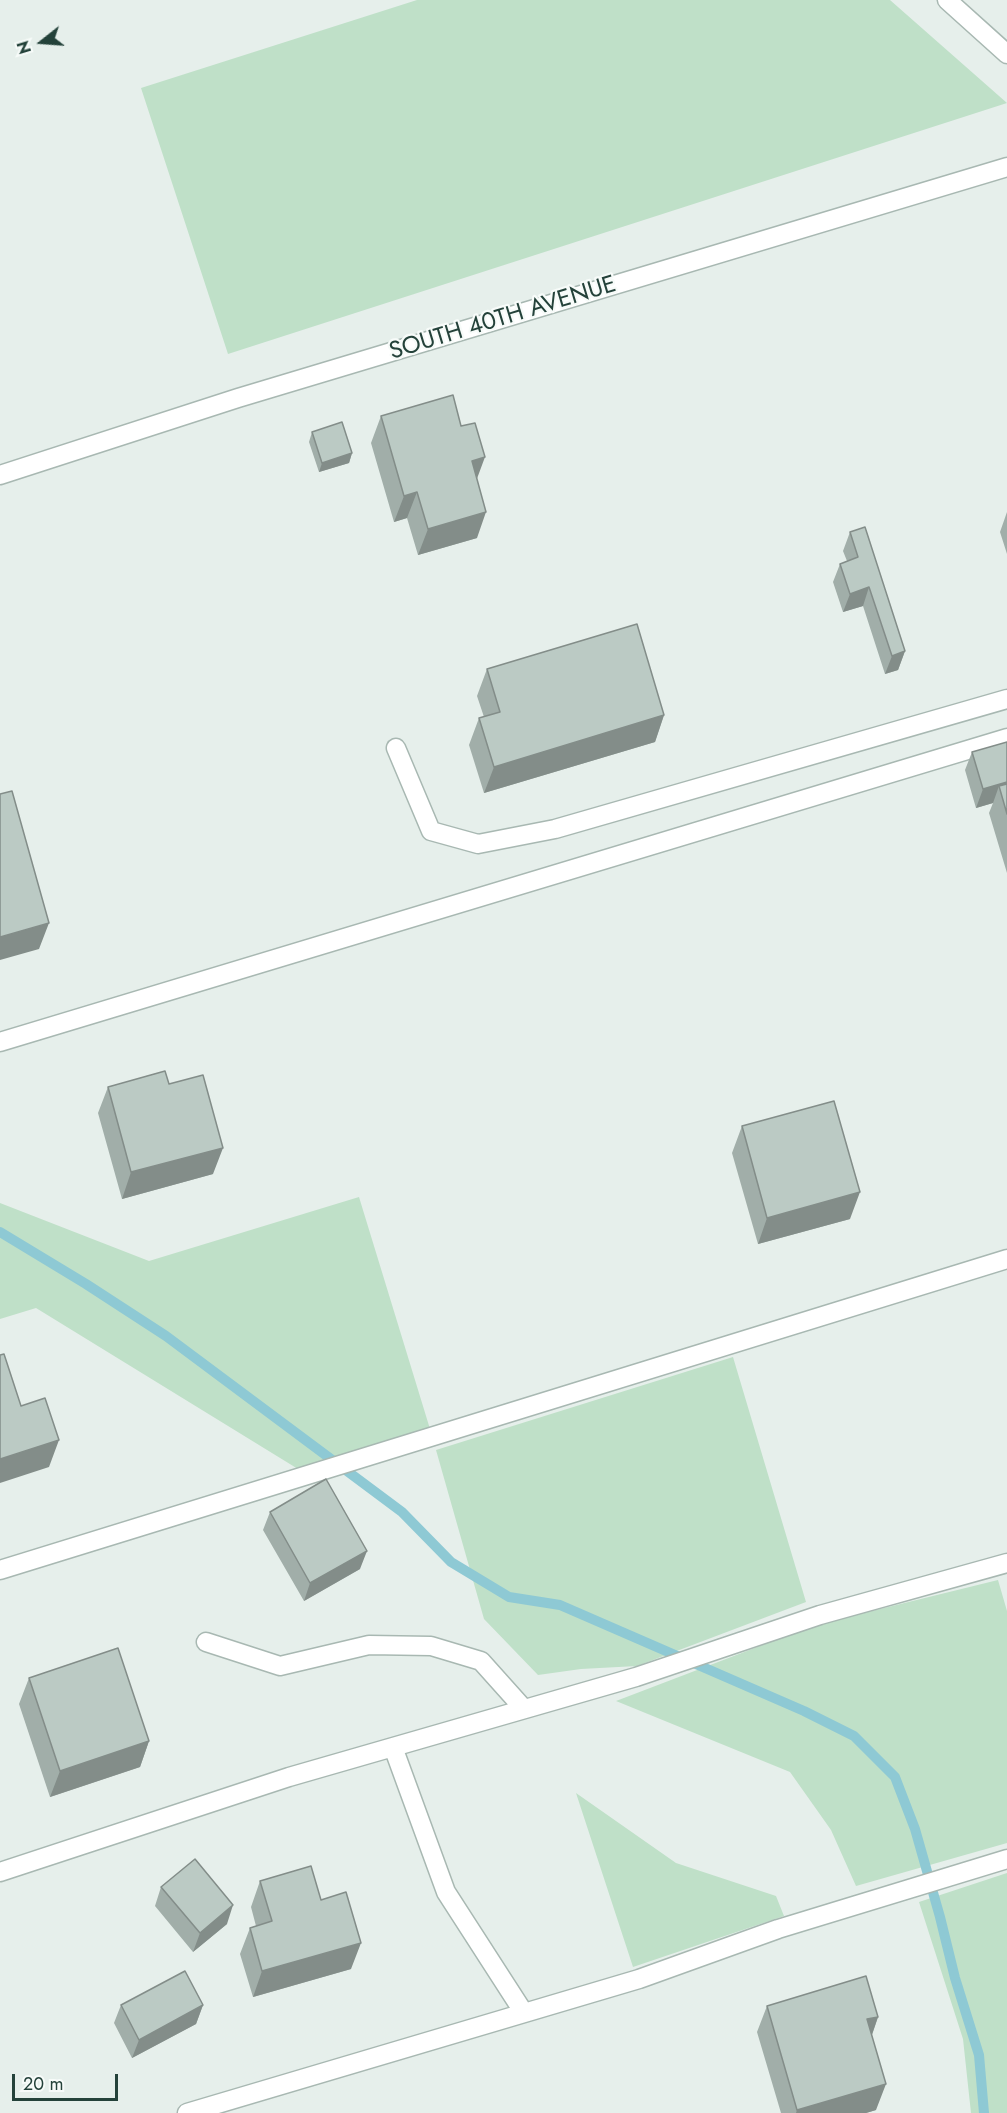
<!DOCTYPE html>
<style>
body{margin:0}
#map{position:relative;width:1007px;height:2113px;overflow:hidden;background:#e6efeb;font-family:Jost,sans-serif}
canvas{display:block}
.north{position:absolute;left:12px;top:12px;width:60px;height:60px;-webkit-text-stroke:4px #f7fbf9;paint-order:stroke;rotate:253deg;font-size:16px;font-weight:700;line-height:24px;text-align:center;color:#24423a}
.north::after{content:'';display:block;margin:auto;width:21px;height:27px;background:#24423a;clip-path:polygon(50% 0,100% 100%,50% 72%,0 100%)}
.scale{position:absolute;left:12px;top:2074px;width:106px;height:27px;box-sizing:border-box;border:3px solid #24423a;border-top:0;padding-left:8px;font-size:18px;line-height:21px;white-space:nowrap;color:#24423a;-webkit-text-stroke:4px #f7fbf9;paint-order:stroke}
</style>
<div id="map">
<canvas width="1007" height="2113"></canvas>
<div class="north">N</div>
<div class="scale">20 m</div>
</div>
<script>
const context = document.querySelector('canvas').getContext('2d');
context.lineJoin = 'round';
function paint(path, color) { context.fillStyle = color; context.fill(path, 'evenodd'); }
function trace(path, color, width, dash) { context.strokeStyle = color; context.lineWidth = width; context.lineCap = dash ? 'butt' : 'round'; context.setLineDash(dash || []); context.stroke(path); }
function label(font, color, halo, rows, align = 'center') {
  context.font = font + ' Jost,sans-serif'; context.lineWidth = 4.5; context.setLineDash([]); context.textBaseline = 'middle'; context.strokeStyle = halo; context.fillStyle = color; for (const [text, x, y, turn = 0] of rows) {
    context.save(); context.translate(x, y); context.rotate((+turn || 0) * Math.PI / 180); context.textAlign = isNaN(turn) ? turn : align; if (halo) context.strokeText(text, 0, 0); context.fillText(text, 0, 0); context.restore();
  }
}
const green = new Path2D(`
 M 417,0 L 890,0 L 1007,103 L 228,354 L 141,88 Z
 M 359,1197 L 430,1429 L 298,1469 L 36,1308 L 0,1319 L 0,1203 L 149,1261 Z
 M 733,1357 L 806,1602 L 637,1666 L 581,1669 L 538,1675 L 484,1619 L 436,1450 Z
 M 998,1580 L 1007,1611 L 1007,1843 L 856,1886 L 831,1830 L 790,1772 L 616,1701 L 815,1625 Z
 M 576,1793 L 676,1863 L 776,1896 L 784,1916 L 633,1967 Z
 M 1007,1873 L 1007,2113 L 971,2113 L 963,2039 L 919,1902 Z`);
const stream = new Path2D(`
 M 0,1232 L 86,1284 L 166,1336 L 402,1512 L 451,1562 L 509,1597 L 560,1605 L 804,1711 L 854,1736 L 895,1777 L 915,1829 L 940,1917 L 955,1978 L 979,2055 L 984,2113`);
const minor = new Path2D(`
 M 947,0 L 1007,54
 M 0,475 L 238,398 L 1007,167
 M 396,748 L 431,831 L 478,844 L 555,829 L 1007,699
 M 0,1042 L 1007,738
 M 0,1570 C 336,1468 671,1361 1007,1259
 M 206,1642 L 280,1666 L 369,1645 L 431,1646 L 481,1661 L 524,1709
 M 393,1747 L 446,1892 L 524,2013
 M 0,1872 L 289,1777 L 636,1677 L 820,1615 L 1007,1563
 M 187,2113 L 639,1979 L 778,1929 L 1007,1859`);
const wall = new Path2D(`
 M 381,416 L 477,479 L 477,538 L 418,555 L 407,518 L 394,522 L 371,443 Z
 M 312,432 L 352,453 L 349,463 L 319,472 L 309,442 Z
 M 1007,512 L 1007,554 L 1000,532 Z
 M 850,532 L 905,651 L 898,670 L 885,674 L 863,606 L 843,612 L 833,582 L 840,564 L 847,561 L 843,551 Z
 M 487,669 L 664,715 L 655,742 L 484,793 L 469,745 L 479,718 L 484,717 L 477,696 Z
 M 1007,742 L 1007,873 L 989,813 L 993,803 L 976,808 L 965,770 L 972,752 Z
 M 169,1084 L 213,1174 L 122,1199 L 98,1113 L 108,1087 Z
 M 742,1126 L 850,1219 L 758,1244 L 732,1153 Z
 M 270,1512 L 360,1569 L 304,1601 L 263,1530 Z
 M 29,1678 L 149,1741 L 140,1767 L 50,1797 L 19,1704 Z
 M 260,1881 L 321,1900 L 351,1969 L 253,1997 L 240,1954 L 250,1928 L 256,1926 L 251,1907 Z
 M 161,1887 L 227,1924 L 193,1952 L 155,1906 Z
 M 121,2005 L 203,2005 L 196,2024 L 132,2058 L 114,2023 Z
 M 767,2006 L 878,2017 L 872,2035 L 876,2110 L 866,2113 L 781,2113 L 757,2032 Z`);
const shadedWall = new Path2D(`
 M 352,453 L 349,463 L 319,472 L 322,463 Z
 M 485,457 L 475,484 L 472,461 Z
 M 417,492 L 407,518 L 394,522 L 404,496 Z
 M 486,512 L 477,538 L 418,555 L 428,529 Z
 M 869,587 L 863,606 L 843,612 L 850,594 Z
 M 905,651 L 898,670 L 885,674 L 892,656 Z
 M 664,715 L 655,742 L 484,793 L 494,767 Z
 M 1007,782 L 1007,798 L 999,786 L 993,803 L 976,808 L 983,789 Z
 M 49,923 L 39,949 L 0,960 L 0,937 Z
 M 223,1148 L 213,1174 L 122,1199 L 131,1172 Z
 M 860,1192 L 850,1219 L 758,1244 L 767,1218 Z
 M 59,1440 L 49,1467 L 0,1483 L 0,1459 Z
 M 367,1551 L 360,1569 L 304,1601 L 310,1583 Z
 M 149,1741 L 140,1767 L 50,1797 L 60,1771 Z
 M 233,1905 L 227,1924 L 193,1952 L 200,1933 Z
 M 361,1943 L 351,1969 L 253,1997 L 262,1971 Z
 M 203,2005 L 196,2024 L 132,2058 L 139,2040 Z
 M 878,2017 L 869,2043 L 867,2019 Z
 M 886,2084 L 876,2110 L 866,2113 L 796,2113 L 797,2110 Z`);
const building = new Path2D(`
 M 453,395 L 461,426 L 475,423 L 485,457 L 472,461 L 486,512 L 428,529 L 417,492 L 404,496 L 381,416 Z
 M 342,422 L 352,453 L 322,463 L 312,432 Z
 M 865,527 L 905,651 L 892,656 L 869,587 L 850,594 L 840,564 L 858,557 L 850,532 Z
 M 637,624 L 664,715 L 494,767 L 479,718 L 500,712 L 487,669 Z
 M 1007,742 L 1007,782 L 983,789 L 972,752 Z
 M 1007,784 L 1007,814 L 999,786 Z
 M 12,791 L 49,923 L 0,937 L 0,794 Z
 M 165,1071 L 169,1084 L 203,1075 L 223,1148 L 131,1172 L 108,1087 Z
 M 834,1101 L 860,1192 L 767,1218 L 742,1126 Z
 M 4,1354 L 21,1406 L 45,1398 L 59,1440 L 0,1459 L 0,1355 Z
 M 326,1479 L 367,1551 L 310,1583 L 270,1512 Z
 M 118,1648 L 149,1741 L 60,1771 L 29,1678 Z
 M 195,1859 L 233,1905 L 200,1933 L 161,1887 Z
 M 311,1866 L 321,1900 L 346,1892 L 361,1943 L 262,1971 L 250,1928 L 272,1921 L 260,1881 Z
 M 185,1971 L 203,2005 L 139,2040 L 121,2005 Z
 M 866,1976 L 878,2017 L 867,2019 L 886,2084 L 797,2110 L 767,2006 Z`);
const streetNames = [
 ["SOUTH 40TH AVENUE",503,319,-17]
];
paint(green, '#bfe0c8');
trace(stream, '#8ec9d4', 10);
trace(minor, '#a8b8b2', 21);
trace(minor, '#fff', 18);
paint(wall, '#a1aea9');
paint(shadedWall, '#838d89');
paint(building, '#bbcac4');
trace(building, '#838d89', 1.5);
label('24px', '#24423a', '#f7fbf9', streetNames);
</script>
